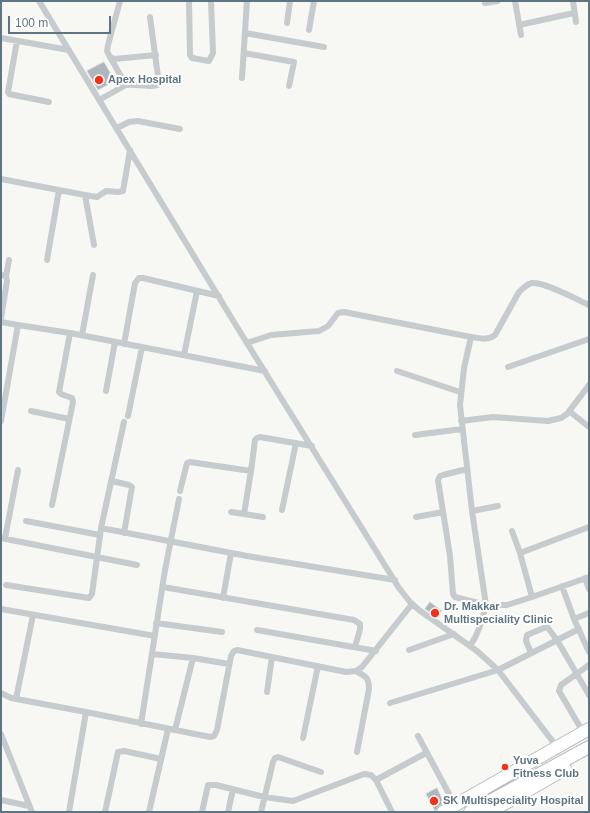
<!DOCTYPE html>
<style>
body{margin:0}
#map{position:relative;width:590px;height:813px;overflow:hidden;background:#f7f7f3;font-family:Helvetica,sans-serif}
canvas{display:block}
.frame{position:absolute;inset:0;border:2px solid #5f7682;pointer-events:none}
.scale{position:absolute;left:8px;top:16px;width:103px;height:18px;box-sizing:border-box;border:2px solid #5f7682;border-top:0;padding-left:5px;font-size:12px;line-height:14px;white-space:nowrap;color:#5f7682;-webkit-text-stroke:3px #fff;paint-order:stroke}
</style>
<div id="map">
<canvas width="590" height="813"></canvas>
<div class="frame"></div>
<div class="scale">100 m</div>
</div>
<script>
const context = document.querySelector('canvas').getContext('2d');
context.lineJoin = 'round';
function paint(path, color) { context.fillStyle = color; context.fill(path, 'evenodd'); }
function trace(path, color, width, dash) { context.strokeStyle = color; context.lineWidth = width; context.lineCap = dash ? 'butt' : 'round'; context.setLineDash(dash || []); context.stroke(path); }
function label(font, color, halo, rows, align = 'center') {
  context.font = font + ' Helvetica,sans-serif'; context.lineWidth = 4; context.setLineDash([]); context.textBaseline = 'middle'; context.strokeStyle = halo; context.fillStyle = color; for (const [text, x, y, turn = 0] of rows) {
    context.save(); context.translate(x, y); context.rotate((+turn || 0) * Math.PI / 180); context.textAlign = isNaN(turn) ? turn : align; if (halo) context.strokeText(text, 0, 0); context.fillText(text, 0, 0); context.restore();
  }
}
const building = new Path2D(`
 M 104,62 L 115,81 L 98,90 L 87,71 Z
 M 430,602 L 442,611 L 437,617 L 425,609 Z
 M 437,788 L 444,803 L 439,806 L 435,811 L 426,794 Z`);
const street = new Path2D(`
 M 39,1 L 237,327 L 399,588 L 410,602 L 419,610 L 477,651 L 498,670 L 557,747
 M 120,1 L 108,45 L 107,51 L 110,57 L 114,59 L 156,55
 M 189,1 L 190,55 L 192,58 L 209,61 L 213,53 L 211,1
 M 515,1 L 521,35
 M 573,1 L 576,22
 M 485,3 L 498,1
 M 287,23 L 290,1
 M 519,25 L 574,13
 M 309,30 L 314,1
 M 245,33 L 324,47
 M 1,38 L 69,50
 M 17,41 L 8,92 L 9,94 L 49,102
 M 244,53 L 294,62 L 289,86
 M 110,57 L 126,85
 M 242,78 L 247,1
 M 99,100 L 126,85 C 135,83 153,89 159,84 L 150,17
 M 117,128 L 129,122 L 138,121 L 180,129
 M 1,179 L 85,195
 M 94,245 L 85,195 L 97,197 L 106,191 L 118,192 L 123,191 L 130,150
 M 47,260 L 59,190
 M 1,275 L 6,276 L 7,281 L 1,318
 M 6,276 L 9,260
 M 1,322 L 18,325
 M 82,335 L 93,275
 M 247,343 L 271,335 L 319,331 L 328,326 L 338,313 L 344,312 L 471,337 C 479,338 488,341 495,335 L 519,292 C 523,288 527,284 532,283 C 545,282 576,299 589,305
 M 124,344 L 135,283 L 139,278 L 143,278 L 219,296
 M 184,355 L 197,291
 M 508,367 L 589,339
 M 397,371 L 460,392
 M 106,391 L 115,342
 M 31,411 L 69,419
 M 569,411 L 589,427
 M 128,416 L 142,347
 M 1,421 L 18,325 L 70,333 L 265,371
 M 461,421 L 493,417 L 548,421 L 561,418 L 567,414 L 589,385
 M 415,435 L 462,429
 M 467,469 L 443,475 L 440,476 L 438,480 L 450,556 L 453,594 L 455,597 L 486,605 L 507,605 L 532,597 L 589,577
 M 112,481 L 129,485 L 132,487 L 124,533
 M 180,491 L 187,463 L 190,462 L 251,471 L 255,440 L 257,438 L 260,437 L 312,446
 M 52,505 L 73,402 L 72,398 L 61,394 L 59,392 L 70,333
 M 282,510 L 296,443
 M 472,511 L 498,506
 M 231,512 L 263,517
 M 244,514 L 251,471
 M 416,517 L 443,512
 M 26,521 L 100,535
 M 101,528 L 247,556 L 395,580
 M 512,531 L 520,553 L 532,597
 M 1,538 L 137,565
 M 5,538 L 18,470
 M 520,553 L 589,527
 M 585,578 L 589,589
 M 6,585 L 89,598 L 92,594 L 101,528 L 124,422
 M 562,586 L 574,619
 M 163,587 L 354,620 L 360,624 L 360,629 L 355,647
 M 223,598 L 231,553
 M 1,609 L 155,636
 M 589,613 L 574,619 L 589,652
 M 156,623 L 222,632
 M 257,630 L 376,651
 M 470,646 C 479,633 482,620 486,605 L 472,511 L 460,405 L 464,368 L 471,337
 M 409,650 L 454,634
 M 531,653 L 526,641 L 527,635 L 546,627 L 548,628 L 557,640 L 589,695
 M 152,654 L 193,658 L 229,664
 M 356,671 C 365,677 369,676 369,689 L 357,752
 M 267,692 L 272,657
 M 1,693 L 11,698 L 86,712
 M 16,699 L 33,615
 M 390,703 L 498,670 L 579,629
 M 141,724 L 165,570 L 179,499
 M 175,730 L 193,658
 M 583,732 L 559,691 L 561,685 L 589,665
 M 1,734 L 32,812
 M 418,736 L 455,805
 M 303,738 L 318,666
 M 376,780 L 426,753
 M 1,800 L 29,806
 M 69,812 L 86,712 L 210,737 L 214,736 L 217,730 L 231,656 L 234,651 L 237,650 L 346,672 L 356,671 L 362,667 L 412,604
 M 105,812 L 118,752 L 124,751 L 161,759
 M 149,812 L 168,729
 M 202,812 L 208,785 L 216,785 L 264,797 L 293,801 L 364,774 L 371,775 L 376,780 L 392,812
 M 228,812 L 233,789
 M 261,812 L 273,762 L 275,758 L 278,757 L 321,772`);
const highway = new Path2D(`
 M 443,812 L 589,729
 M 470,812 L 589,747
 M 490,812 L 565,769`);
const markers = [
 [99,80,5,"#f33317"],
 [435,613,5,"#f33317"],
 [505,767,4,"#f33317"],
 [434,801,5,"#f33317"]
];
const poiNames = [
 ["Apex Hospital",108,80],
 ["Dr. Makkar",444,607],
 ["Multispeciality Clinic",444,620],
 ["Yuva",513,761],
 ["Fitness Club",513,774],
 ["SK Multispeciality Hospital",443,801]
];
paint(building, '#acb6bc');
trace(building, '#d9d8d6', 1);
trace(highway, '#b8bdbf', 14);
trace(street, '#c6cbce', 6);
trace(highway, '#fff', 12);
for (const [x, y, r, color] of markers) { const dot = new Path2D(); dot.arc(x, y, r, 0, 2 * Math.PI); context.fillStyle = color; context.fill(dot); trace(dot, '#fff', 1.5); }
label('bold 11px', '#5f7682', '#fff', poiNames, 'left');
</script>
